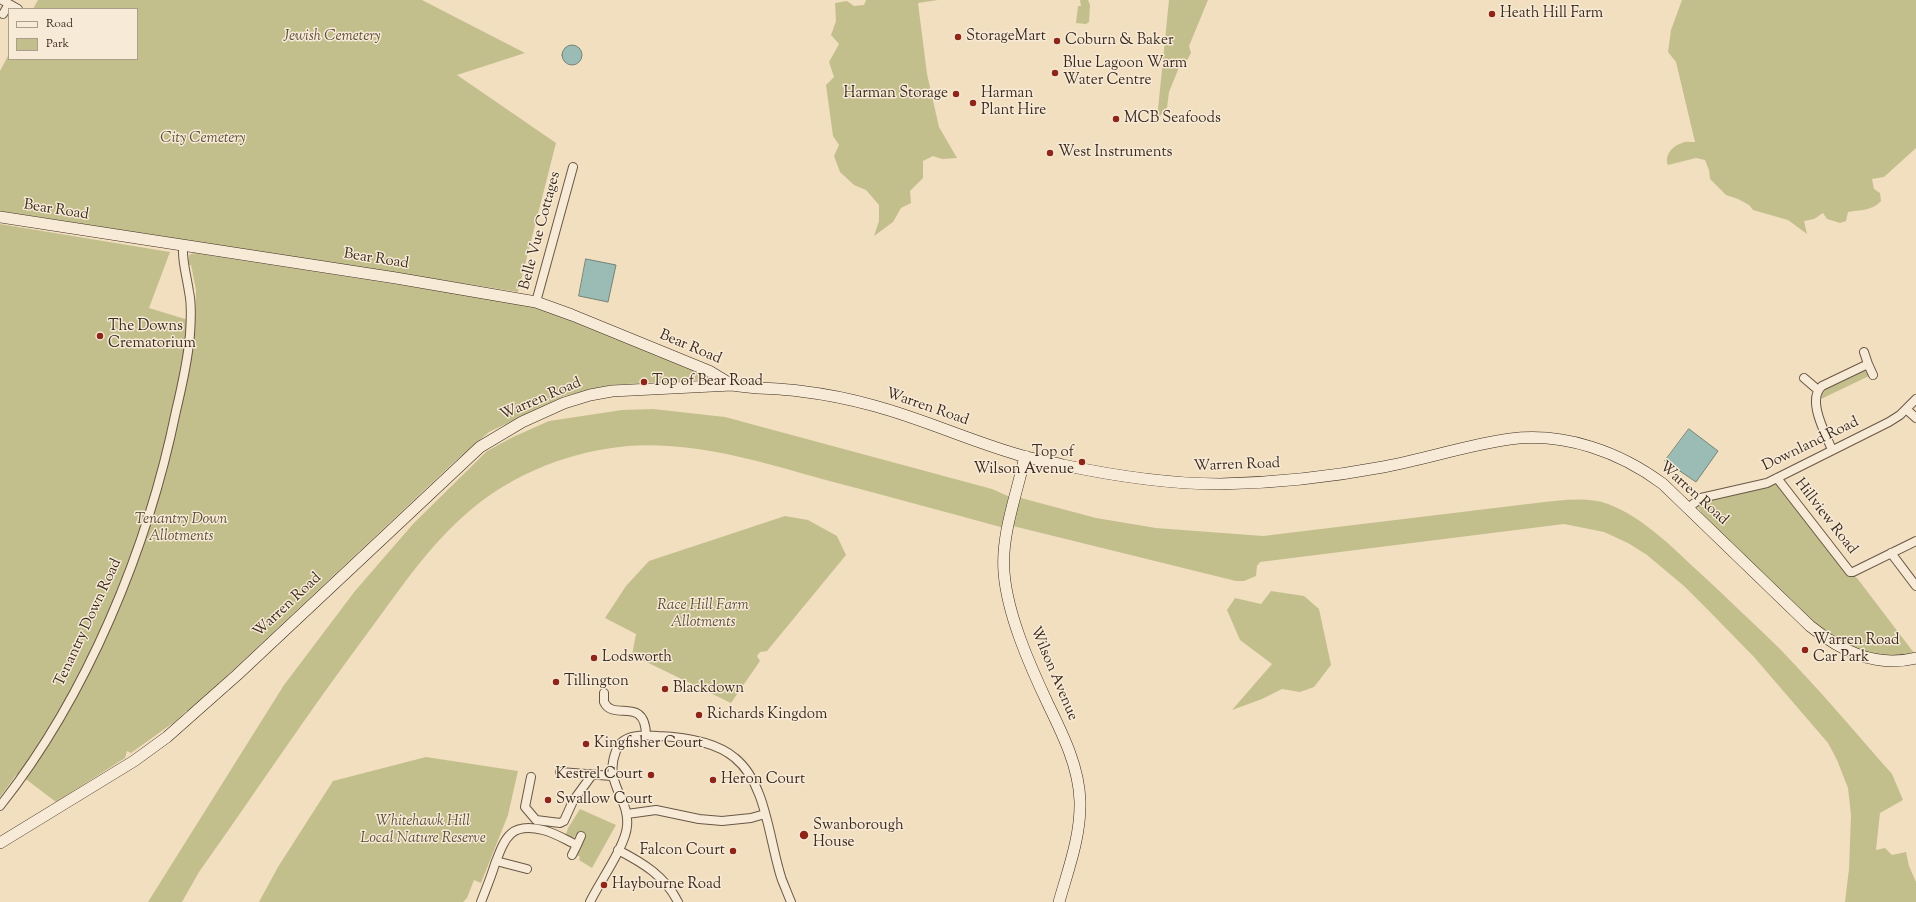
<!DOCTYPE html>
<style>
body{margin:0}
#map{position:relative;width:1916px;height:902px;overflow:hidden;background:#f2dfc0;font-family:"Sorts Mill Goudy",serif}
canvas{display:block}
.legend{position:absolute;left:8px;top:8px;width:130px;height:52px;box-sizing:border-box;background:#f7ead6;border:1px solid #ac9d8c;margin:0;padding:5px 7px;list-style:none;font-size:12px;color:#3b2a1e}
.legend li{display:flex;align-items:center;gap:8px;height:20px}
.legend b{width:20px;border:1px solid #ac9d8c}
</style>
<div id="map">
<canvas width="1916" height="902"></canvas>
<ul class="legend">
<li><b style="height:5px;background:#f7ead6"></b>Road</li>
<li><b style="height:11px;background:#c3bf8d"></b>Park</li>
</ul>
</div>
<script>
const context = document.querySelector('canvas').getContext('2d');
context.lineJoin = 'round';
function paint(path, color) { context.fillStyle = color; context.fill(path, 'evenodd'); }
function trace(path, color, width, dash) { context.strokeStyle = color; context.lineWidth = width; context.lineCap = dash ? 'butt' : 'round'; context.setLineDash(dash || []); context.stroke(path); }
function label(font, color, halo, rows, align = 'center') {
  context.font = font + ' "Sorts Mill Goudy",serif'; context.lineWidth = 3; context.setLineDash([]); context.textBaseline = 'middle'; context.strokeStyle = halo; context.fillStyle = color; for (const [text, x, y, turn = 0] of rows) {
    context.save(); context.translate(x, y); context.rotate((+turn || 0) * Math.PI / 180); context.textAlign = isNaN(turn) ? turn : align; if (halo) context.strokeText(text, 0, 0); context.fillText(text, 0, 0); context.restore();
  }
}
const green = new Path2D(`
 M 38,0 L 422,0 L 525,53 L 457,75 L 556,143 L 518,292 L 0,211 L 0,71 L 9,54 L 9,59 L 137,59 L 137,9 L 33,9 Z
 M 866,0 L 938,0 L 918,3 L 927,74 L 939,127 L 957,158 L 942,159 L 933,156 L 923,161 L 923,178 L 910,191 L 911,203 L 901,208 L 893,222 L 874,236 L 879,221 L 879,205 L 866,190 L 854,185 L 840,172 L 834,156 L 839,145 L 833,136 L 826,85 L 834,77 L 829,62 L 839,44 L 831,35 L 836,21 L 835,3 L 847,1 L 854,6 L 864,5 Z
 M 1080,0 L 1088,0 L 1090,5 L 1089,22 L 1086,24 L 1076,23 L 1078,6 L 1081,6 Z
 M 1169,0 L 1208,0 L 1189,46 L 1191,53 L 1186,62 L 1180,65 L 1169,92 L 1167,108 L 1157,119 Z
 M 1682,0 L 1916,0 L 1916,148 L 1884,177 L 1872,179 L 1874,189 L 1880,193 L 1881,201 C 1872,211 1860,210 1848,212 L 1846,221 L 1840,223 L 1827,219 L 1823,213 L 1814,219 L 1804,221 L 1807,234 L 1788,220 L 1753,210 L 1749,205 L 1738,199 L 1726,195 L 1710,179 L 1709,170 L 1705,160 L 1696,158 L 1668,165 C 1664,156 1672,146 1682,143 C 1685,141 1691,142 1695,142 L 1676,62 L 1668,52 L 1671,30 Z
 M 0,224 L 170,252 L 149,308 L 195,322 L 196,290 L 191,265 L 188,265 L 189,255 L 194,253 L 517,303 L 545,310 L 706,375 L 709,379 L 611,385 L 564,396 L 489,432 L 453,463 L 213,689 L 189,711 L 186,711 L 177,720 L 131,753 L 127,751 L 125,758 L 56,802 L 27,780 L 16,775 L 0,797 Z
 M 1864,370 L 1871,375 L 1819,400 C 1821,385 1851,376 1864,370 Z
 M 653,409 L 725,417 L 992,489 L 1010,497 L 1021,498 L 1096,518 L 1156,528 L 1263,536 L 1536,503 C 1559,501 1586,496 1608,504 C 1643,517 1673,548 1700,573 C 1726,597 1753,623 1779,648 C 1818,688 1855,732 1892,774 L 1903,800 L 1880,813 L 1876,850 L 1885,848 L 1892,855 L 1906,852 L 1909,866 L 1916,882 L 1916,902 L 1845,902 L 1849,869 L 1851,815 L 1848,788 L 1837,760 L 1828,743 L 1754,657 L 1711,613 L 1684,586 L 1647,555 L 1628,543 L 1604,532 L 1564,524 L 1260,562 L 1257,566 L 1256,576 L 1244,581 L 1236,581 L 1013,526 L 1004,528 C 943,511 883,495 822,479 C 772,465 721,449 668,446 C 607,441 541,460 490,495 C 441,529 407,579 372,627 C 312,707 257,790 199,872 L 182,902 L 148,902 L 284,685 L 355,591 L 413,524 L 487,451 L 513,437 L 549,421 L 622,410 Z
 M 1777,480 L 1853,576 L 1857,578 L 1914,653 L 1887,656 L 1863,652 L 1841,642 L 1816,625 L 1703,515 L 1695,503 Z
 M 785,516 L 808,520 L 837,536 L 846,555 L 767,651 L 760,652 L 757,656 L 760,661 L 731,703 L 632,655 L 636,634 L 605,618 L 626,586 L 649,561 Z
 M 1271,591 L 1304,596 L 1319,609 L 1331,665 L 1314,687 L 1300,692 L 1282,689 L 1262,699 L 1232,710 L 1272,664 L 1240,640 L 1227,610 L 1235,598 L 1261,604 Z
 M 426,757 L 518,771 L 508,815 L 481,883 L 474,880 L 467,898 L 463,902 L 259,902 L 278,867 L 333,781 Z
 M 580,809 L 616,825 L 592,868 L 579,860 L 580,857 L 577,855 L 584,835 L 578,833 L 572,839 L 565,837 L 568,828 Z`);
const water = new Path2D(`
 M562 55a10 10 0 1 1 20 0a10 10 0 1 1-20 0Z
 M 586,259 L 616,265 L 608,302 L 579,296 Z
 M 1689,429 L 1718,451 L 1696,482 L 1665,461 Z`);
const street = new Path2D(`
 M 2,0 L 18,9
 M 3,14 L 9,4
 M 536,302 L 573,167
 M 1864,352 L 1868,364
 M 1804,378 L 1818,390
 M 1906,409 L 1916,418
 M 1832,450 C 1826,434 1806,400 1822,386 L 1868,364 L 1873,375
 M 1777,478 L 1850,572 L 1853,572 L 1916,541
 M 1688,508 L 1701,498 L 1767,483 L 1889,422 L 1900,415 L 1916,399
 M 1891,553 L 1916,586
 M 604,693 L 604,702 C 613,722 645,695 646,735
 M 560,772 L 612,776
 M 531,777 L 525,807 L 536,820 L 560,823 L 564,821 L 573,801 L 592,775
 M 0,806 C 87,696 148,548 176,411 C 182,386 188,360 190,334 C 191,320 192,305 189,292 C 187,277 182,262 183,247
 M 627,814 L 656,810 L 699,819 L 722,821 L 751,818 L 765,814
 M 577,845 L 581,836
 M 618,850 C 643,863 665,876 678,902
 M 496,861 L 527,869
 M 481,902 C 486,889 491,877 495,864 C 505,838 510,822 543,830 C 555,833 566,840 577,845 L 572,855
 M 590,902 C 599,883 626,845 627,826 C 630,798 603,784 616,751 C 622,734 643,735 658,736 C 682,737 715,741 735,758 C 767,784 769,842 782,880 C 785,887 788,895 791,902`);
const secondary = new Path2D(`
 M 0,217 L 396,278 L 536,302 L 572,315 L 709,371 L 732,385
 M 1025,456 C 1017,494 1001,534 1004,572 C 1007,614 1030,666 1048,704 C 1063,735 1079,767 1080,801 C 1081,836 1068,870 1059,902
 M 0,843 L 134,761 L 167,737 L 237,675 L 480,447 L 522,422 L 564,403 L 590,395 L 612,391 L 732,385 C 755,389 777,388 799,391 C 825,394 850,399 875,406 C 923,419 968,440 1016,454 C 1031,459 1047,461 1063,465 C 1115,476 1167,484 1220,484 C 1274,483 1330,477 1383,467 C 1426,459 1467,445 1510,439 C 1565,432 1620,452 1663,484 L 1810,626 C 1841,651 1875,668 1916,658`);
const markers = [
 [1492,14,4,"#8f2418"],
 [958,37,4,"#8f2418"],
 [1057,41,4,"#8f2418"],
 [1055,73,4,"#8f2418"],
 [956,94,4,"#8f2418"],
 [973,103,4,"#8f2418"],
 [1116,119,4,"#8f2418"],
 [1050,153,4,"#8f2418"],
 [100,336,4,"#8f2418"],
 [644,382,4,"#8f2418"],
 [1082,462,4,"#8f2418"],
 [1805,650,4,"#8f2418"],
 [594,658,4,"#8f2418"],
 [556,682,4,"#8f2418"],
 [665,689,4,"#8f2418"],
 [699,715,4,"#8f2418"],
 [586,744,4,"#8f2418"],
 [651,775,4,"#8f2418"],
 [713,780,4,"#8f2418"],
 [548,800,4,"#8f2418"],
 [804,835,5,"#8f2418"],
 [733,851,4,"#8f2418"],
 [604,885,4,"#8f2418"]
];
const poiNames = [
 ["Heath Hill Farm",1500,14],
 ["StorageMart",966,37],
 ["Coburn & Baker",1065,41],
 ["Blue Lagoon Warm",1063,64],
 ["Water Centre",1063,81],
 ["Harman Storage",948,94,"right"],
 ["Harman",981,94],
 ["Plant Hire",981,111],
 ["MCB Seafoods",1124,119],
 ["West Instruments",1058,153],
 ["The Downs",108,327],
 ["Crematorium",108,344],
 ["Top of Bear Road",652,382],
 ["Top of",1074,453,"right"],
 ["Wilson Avenue",1074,470,"right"],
 ["Warren Road",1813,641],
 ["Car Park",1813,658],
 ["Lodsworth",602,658],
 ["Tillington",564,682],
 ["Blackdown",673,689],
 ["Richards Kingdom",707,715],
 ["Kingfisher Court",594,744],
 ["Kestrel Court",643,775,"right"],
 ["Heron Court",721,780],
 ["Swallow Court",556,800],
 ["Swanborough",813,826],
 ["House",813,843],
 ["Falcon Court",725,851,"right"],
 ["Haybourne Road",612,885]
];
const parkNames = [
 ["Jewish Cemetery",332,37],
 ["City Cemetery",203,139],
 ["Tenantry Down",181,520],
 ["Allotments",181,537],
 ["Race Hill Farm",703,606],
 ["Allotments",703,623],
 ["Whitehawk Hill",423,822],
 ["Local Nature Reserve",423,839]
];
const streetNames = [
 ["Bear Road",56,211,9],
 ["Belle Vue Cottages",541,231,-75],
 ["Bear Road",376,260,9],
 ["Bear Road",690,348,23],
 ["Warren Road",541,400,-23],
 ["Warren Road",927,408,19],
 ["Downland Road",1811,445,-26],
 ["Warren Road",1237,466,-2],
 ["Warren Road",1693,494,42],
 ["Hillview Road",1825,517,52],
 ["Warren Road",288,606,-43],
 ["Tenantry Down Road",89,623,-65],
 ["Wilson Avenue",1053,674,67]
];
paint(green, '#c3bf8d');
paint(water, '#9bbcb4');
trace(water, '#758278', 1);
trace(street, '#695746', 10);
trace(secondary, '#3b2a1e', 12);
trace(street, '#f7ead6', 8);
trace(secondary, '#f7ead6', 11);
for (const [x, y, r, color] of markers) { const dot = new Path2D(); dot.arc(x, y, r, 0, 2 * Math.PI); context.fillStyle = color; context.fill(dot); trace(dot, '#f7ead6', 1.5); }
label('15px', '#3b2a1e', '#f7ead6', poiNames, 'left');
label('italic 15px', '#5d4f3a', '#f7ead6', parkNames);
label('15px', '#3b2a1e', '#f7ead6', streetNames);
</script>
